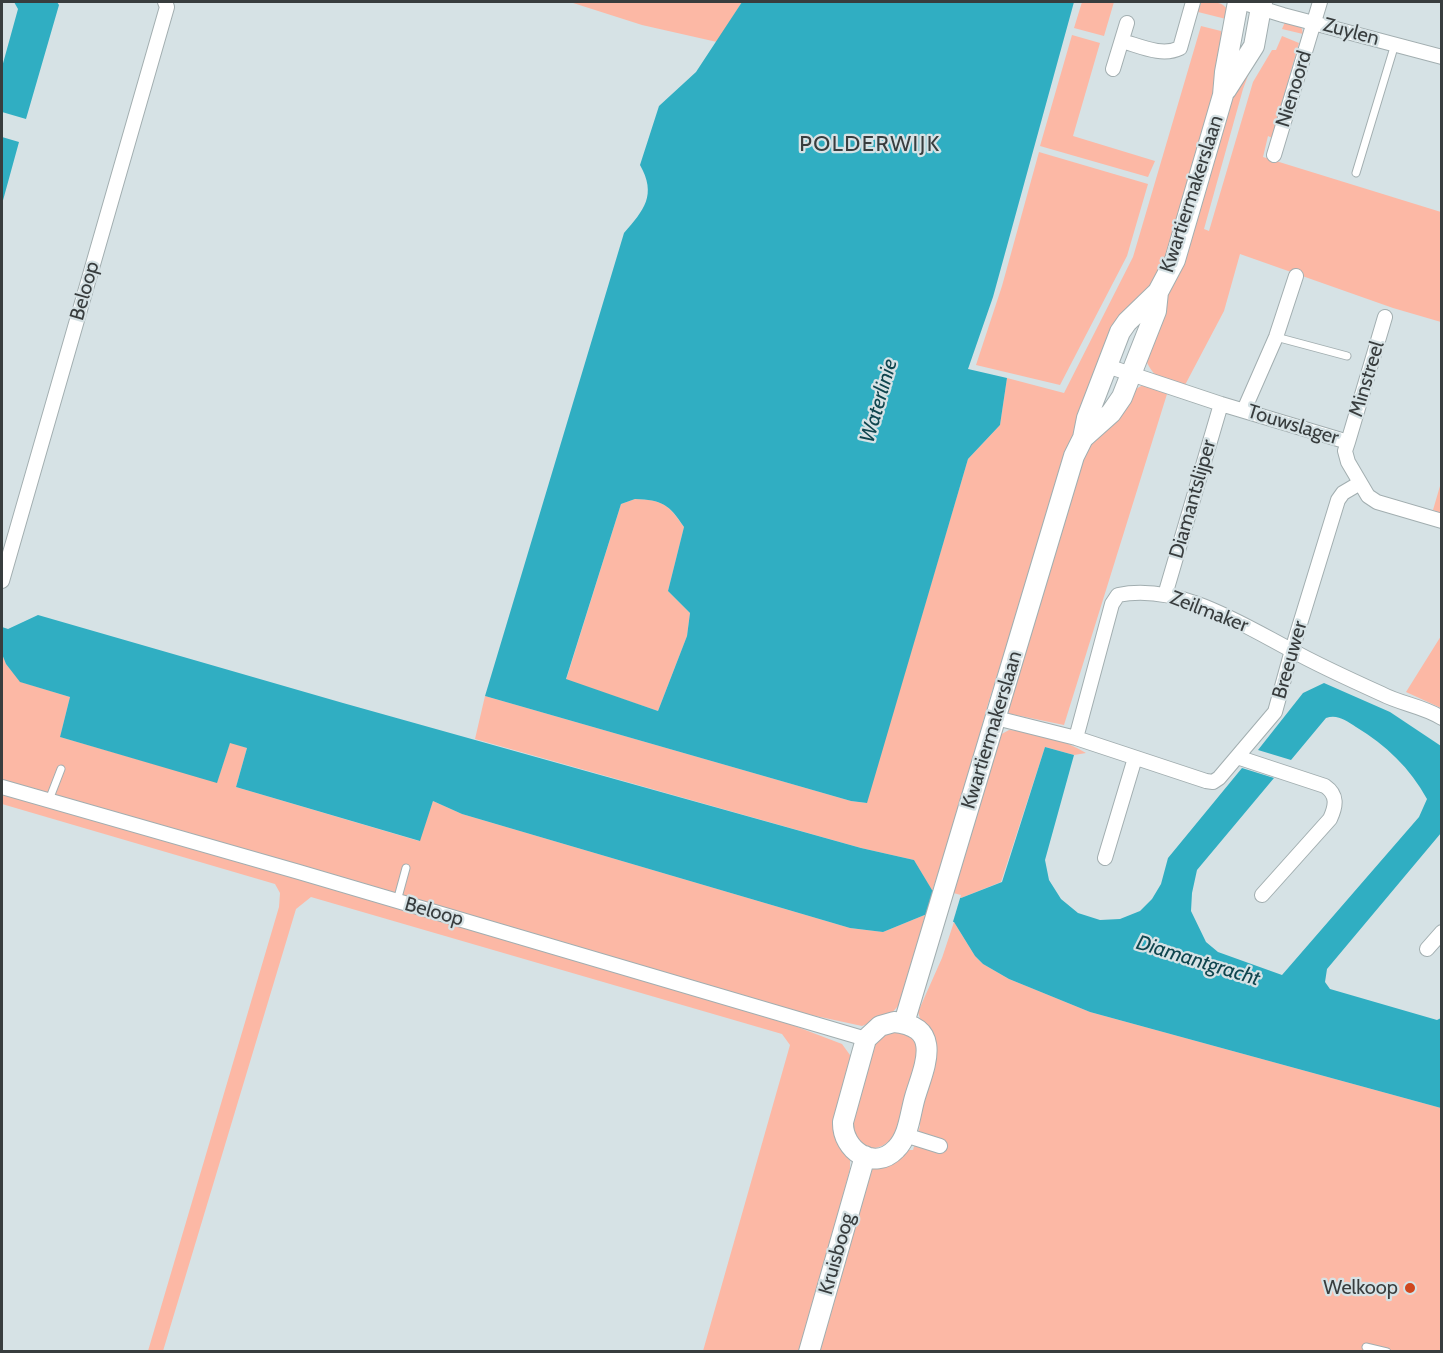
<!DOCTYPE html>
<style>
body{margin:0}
#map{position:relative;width:1443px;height:1353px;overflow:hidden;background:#d6e2e5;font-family:Cabin,sans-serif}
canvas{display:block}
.frame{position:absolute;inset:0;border:3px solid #383d3e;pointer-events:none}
</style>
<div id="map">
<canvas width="1443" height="1353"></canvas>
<div class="frame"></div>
</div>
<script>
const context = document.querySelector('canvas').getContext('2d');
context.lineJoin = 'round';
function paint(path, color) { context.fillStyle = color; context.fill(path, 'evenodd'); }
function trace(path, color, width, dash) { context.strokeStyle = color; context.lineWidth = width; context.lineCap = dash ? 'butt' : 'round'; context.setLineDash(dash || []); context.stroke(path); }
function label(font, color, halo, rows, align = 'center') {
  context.font = font + ' Cabin,sans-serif'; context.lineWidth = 4.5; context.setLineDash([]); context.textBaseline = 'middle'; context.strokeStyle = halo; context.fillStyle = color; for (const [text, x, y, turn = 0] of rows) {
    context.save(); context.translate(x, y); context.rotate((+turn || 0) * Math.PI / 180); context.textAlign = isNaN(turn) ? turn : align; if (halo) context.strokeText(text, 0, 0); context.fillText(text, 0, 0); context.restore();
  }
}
const green = new Path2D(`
 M 570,2 L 742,2 L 717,42 L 642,25 Z
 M 1082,2 L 1114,2 L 1104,36 L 1074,28 Z
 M 1203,2 C 1219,2 1228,2 1230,20 L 1198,12 L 1201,3 Z
 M 1285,22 L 1297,23 L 1302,29 L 1303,34 L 1282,29 Z
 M 1201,26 L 1221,31 L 1221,36 L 1228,38 L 1168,255 L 1152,292 L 1117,327 L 1049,512 L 988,704 L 953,829 L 932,891 L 914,860 L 861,848 L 475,739 L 485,696 L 851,801 L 866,803 L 968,459 L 1000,425 L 1007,378 L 1064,393 L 1133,257 Z
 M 1072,35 L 1100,43 L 1073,136 L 1155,161 L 1148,177 L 1040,146 Z
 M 1282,36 L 1299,43 L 1272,138 L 1268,136 L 1263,157 L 1441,212 L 1441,322 L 1393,308 L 1240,254 L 1224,311 L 1185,385 C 1161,378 1153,380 1144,355 L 1232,94 L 1258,45 L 1265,47 L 1249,73 L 1243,89 L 1204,229 L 1209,231 L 1253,82 L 1272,50 L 1276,50 Z
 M 1039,152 L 1148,184 L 1127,256 L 1060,385 L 976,365 L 1002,286 Z
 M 1143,385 L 1167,394 L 1064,725 L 1006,713 L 1082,458 C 1095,433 1116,398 1143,385 Z
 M 1440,486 L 1441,486 L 1441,513 L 1433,510 Z
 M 635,499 C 663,500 668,504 684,527 L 668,591 L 690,613 L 687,636 L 658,711 L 566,680 L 621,504 Z
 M 1441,636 L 1441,708 L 1406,692 Z
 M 2,654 L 6,664 L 21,682 L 70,697 L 60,737 L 217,782 L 230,742 L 247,748 L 236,787 L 419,841 L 433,801 L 462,814 L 850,928 L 883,932 L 927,914 L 899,1005 L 890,1015 L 862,1026 L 802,1013 L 2,781 Z
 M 1009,730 C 1035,731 1064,740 1086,753 L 1074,755 L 1045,747 L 1001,882 L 961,898 L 951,895 L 998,736 Z
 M 2,791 L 787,1023 L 842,1044 L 850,1055 L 851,1060 L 850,1169 L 801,1351 L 703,1351 L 790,1045 L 782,1034 L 311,897 L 296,909 L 163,1351 L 148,1351 L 279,907 L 280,893 L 275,884 L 2,804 Z
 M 954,922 L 975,956 L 983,964 L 1009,979 L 1090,1012 L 1441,1108 L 1441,1351 L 814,1352 L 871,1171 L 875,1167 L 908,1150 L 913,1150 L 920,1126 L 918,1119 L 922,1025 L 918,1012 L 942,958 Z
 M 890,1031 C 901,1032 913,1034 916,1046 C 919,1053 905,1120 901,1127 C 895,1136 885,1148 873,1148 C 860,1147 851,1134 852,1122 C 854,1110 870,1052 876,1042 C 879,1037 885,1035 890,1031 Z`);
const water = new Path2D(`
 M 14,2 L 57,2 L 59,5 L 26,119 L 2,112 L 2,67 L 18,9 Z
 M 742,2 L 1074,2 L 993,297 L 968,369 L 1007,378 L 1000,425 L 968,459 L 867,803 L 851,801 L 485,696 L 624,233 C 644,210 657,195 640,165 L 659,106 L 696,72 ZM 635,499 C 662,500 669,504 684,527 L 668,591 L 690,613 L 687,636 L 658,711 L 566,679 L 621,504 Z
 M 2,137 L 19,142 L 2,204 Z
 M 38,615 L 343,703 L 861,848 L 914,860 L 932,890 L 961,898 L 1002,882 L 1045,747 L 1074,755 L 1045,860 L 1049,880 L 1061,899 L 1078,913 L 1100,920 L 1120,919 L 1140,911 L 1152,899 L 1161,884 L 1168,858 L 1242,768 L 1274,778 L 1197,870 L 1192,893 L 1191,911 L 1206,942 L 1218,952 L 1282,975 L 1419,817 L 1427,799 C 1410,768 1386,745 1356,727 C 1346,721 1338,714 1326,718 L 1291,760 L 1258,750 L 1303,693 L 1324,683 L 1390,712 L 1441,746 L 1441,833 L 1327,969 L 1325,982 L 1330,989 L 1437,1020 L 1441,1018 L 1441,1108 L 1090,1012 L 1009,979 L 983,964 L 975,956 L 954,922 L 927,914 L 883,932 L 850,928 L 462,814 L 433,801 L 420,841 L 236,787 L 247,748 L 230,743 L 217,783 L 60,737 L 70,697 L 20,682 L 6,664 L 2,654 L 2,627 L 8,629 Z`);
const pier = new Path2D(`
 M 934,888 L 961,895 L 952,925 L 927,917 Z`);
const lane = new Path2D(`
 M 1356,173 L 1395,44
 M 1276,337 L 1347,356
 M 49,800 L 61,769
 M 397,901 L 406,868
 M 1366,1347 L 1387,1352`);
const street = new Path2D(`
 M 1241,2 L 1283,15 L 1442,57
 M 1122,41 C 1140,46 1162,57 1180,48 L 1193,2
 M 1113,69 L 1127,23
 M 1274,155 L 1320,2
 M 1107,366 L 1221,404 L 1348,442 L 1345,451 L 1348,462 L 1368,496 L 1377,502 L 1442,521
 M 1244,410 L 1276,337 L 1296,276
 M 1348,442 L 1385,317
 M 2,581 L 167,7 L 165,2
 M 1165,595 L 1221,404
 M 996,718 L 1076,738 L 1206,781 L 1213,782 L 1219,778 L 1275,712 L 1292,650 L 1338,500 L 1343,493 L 1360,483
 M 1076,738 L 1112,604 L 1118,595 C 1178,583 1240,623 1291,650 C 1320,666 1351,680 1382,694 C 1401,704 1423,706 1442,718
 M 1237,757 L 1325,786 C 1338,795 1336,806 1330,819 L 1262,895
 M 2,787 L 299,872 L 866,1039
 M 1105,858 L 1135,758
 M 1427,949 L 1442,932
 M 905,1135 L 940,1146`);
const secondary = new Path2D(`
 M 1226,90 L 1254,46 L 1262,2
 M 1083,438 L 1111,413 L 1122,397 L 1156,311 L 1158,292
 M 894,1022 C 944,1027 924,1067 915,1097 C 910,1114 909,1136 896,1149 C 874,1172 842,1150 843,1122 L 866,1039 L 880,1026 Z
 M 904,1023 L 1074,456 L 1083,438 L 1087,418 L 1120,332 L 1127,322 L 1158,292 L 1175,260 L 1223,95 L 1225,72 L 1238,2
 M 809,1352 L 865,1156`);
const markers = [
 [1410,1288,6,"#cf471e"]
];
const streetNames = [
 ["Zuylen",1351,32,15],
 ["Nienoord",1294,89,-73],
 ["Kwartiermakerslaan",1192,194,-72],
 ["Beloop",85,291,-74],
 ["Minstreel",1367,379,-73],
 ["Touwslager",1293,425,17],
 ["Diamantslijper",1193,499,-74],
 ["Zeilmaker",1209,612,21],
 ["Breeuwer",1290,660,-74],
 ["Kwartiermakerslaan",992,730,-73],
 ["Beloop",434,912,16],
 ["Kruisboog",837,1254,-74]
];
const poiNames = [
 ["Welkoop",1398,1288]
];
const waterNames = [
 ["Waterlinie",879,401,-74],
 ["Diamantgracht",1198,961,17]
];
const quarterNames = [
 ["POLDERWIJK",870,145]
];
paint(green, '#fcb8a5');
paint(water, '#30aec2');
paint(pier, '#d6e2e5');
trace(lane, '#a2aeb0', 9);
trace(street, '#a2aeb0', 16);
trace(secondary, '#a2aeb0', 22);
trace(lane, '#fff', 7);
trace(street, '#fff', 14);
trace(secondary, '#fff', 20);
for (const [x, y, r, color] of markers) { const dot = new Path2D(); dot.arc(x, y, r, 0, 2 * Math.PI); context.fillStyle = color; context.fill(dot); trace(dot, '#d6e2e5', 2); }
label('20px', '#383d3e', '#d6e2e5', streetNames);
label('20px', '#383d3e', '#d6e2e5', poiNames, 'right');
label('italic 21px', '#0f454e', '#d6e2e5', waterNames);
context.letterSpacing = '1.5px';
label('22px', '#383d3e', '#d6e2e5', quarterNames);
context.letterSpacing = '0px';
</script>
